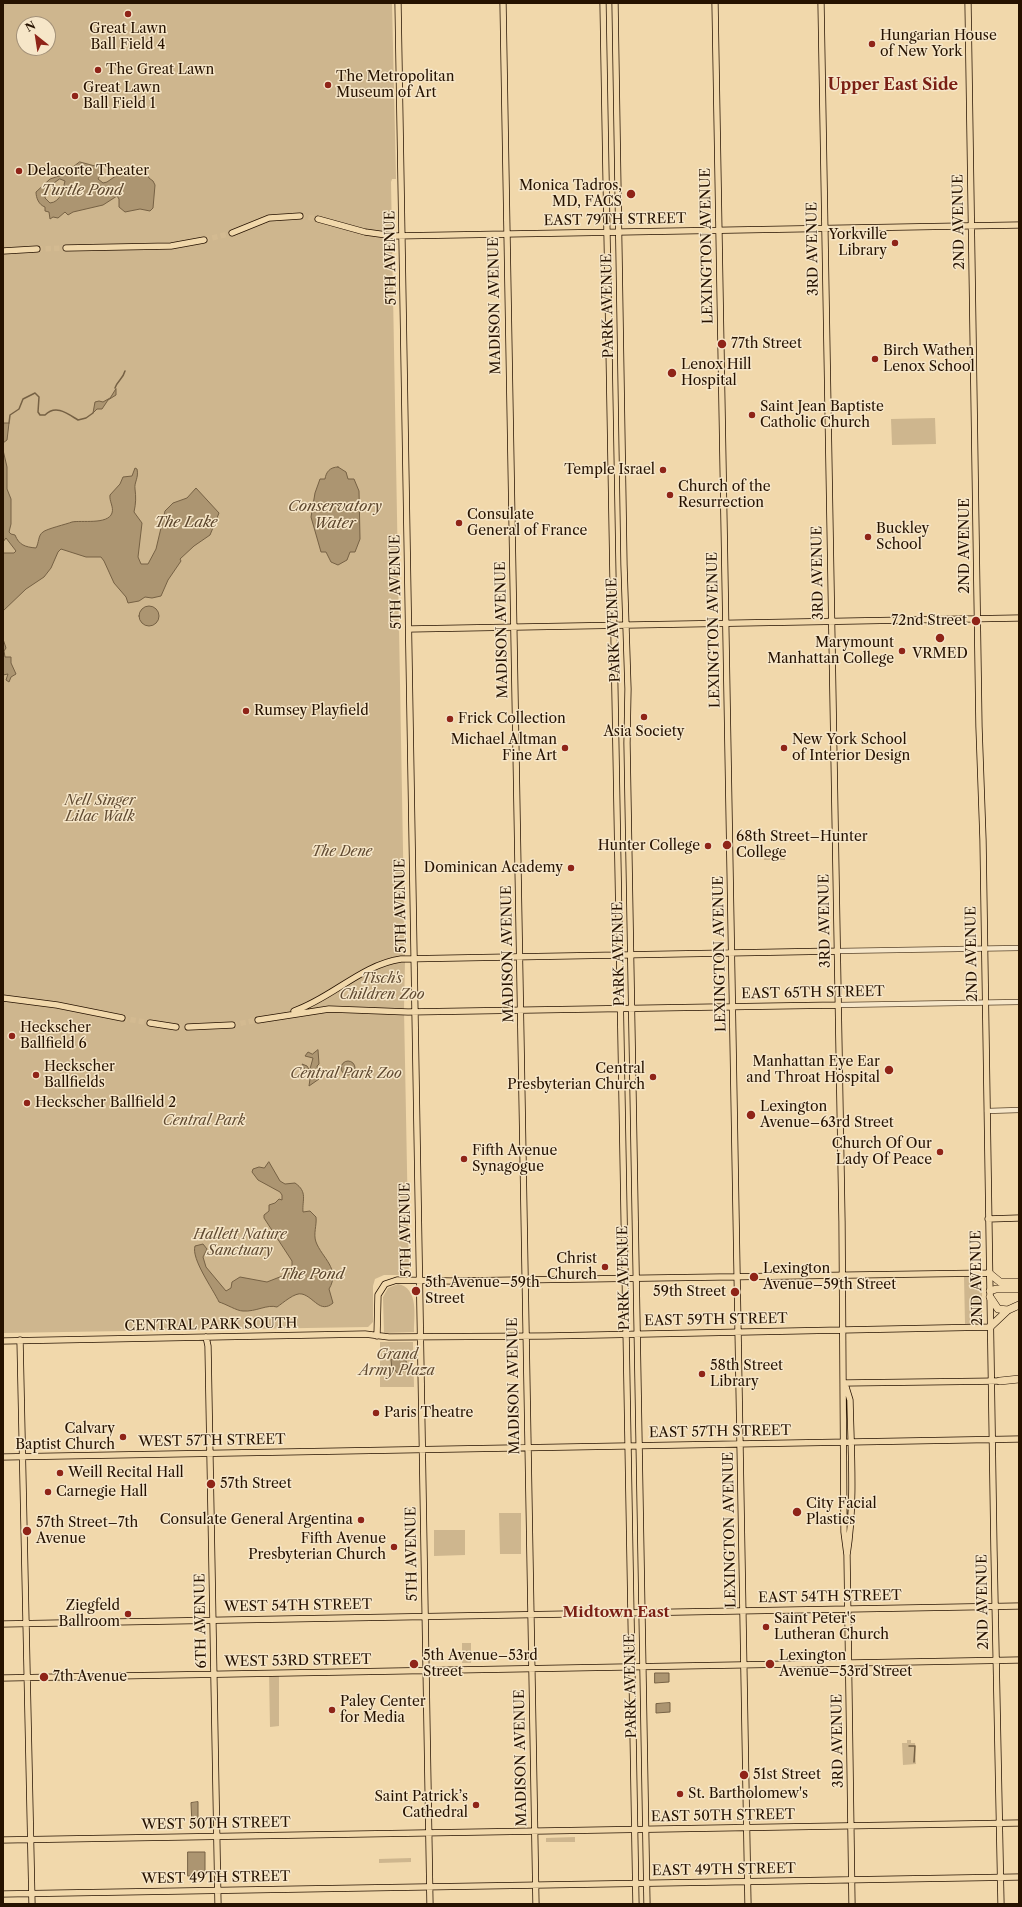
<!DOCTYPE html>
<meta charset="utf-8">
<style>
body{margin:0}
#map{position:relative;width:1022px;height:1907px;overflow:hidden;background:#f1d8ab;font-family:"Libre Caslon Text",serif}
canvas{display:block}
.frame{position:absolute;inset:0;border:4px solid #261200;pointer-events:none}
.north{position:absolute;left:16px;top:16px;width:40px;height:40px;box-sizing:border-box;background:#f6e6c8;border:1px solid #a39178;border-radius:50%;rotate:330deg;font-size:11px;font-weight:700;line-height:16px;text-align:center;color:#261200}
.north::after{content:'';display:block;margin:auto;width:14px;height:18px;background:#8f2418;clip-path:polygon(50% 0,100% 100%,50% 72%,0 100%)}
</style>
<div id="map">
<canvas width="1022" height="1907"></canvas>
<div class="frame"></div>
<div class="north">N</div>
</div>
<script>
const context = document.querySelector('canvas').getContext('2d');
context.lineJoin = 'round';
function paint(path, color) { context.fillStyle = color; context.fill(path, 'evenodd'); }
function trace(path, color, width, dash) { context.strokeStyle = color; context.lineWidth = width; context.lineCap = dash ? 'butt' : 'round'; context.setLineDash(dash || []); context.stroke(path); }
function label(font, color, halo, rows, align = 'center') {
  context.font = font + ' "Libre Caslon Text",serif'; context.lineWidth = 3; context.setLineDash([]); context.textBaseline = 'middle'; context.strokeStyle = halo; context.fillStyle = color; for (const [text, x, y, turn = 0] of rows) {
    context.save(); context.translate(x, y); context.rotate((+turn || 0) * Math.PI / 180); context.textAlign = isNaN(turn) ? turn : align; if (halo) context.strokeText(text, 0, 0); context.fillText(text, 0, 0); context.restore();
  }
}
const green = new Path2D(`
 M 3,3 L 392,3 L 396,179 L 392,179 L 391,182 L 405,961 L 404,1009 L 409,1275 L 384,1275 L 375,1279 L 373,1286 L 373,1322 L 368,1327 L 3,1333 ZM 24,24 L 48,24 L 48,48 L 24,48 Z
 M 935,418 L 936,444 L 892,445 L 891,419 Z
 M 785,850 L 785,860 L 764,860 L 764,851 Z
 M 964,1277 L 982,1277 L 982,1324 L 965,1324 Z
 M 398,1284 C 419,1288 414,1316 414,1332 L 384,1333 L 383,1297 L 388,1288 Z
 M 380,1342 L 413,1342 L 414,1387 L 380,1387 Z
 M 499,1513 L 521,1513 L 521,1554 L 500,1554 Z
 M 434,1530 L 465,1530 L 465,1555 L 434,1556 Z
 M 462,1643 L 471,1643 L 471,1663 L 462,1663 Z
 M 269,1673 L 279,1673 L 279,1726 L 270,1727 Z
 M 907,1740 L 911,1740 L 911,1743 L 915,1743 L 916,1764 L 903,1765 L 902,1743 L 907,1743 Z
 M 575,1837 L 575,1842 L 546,1842 L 546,1838 Z
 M 411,1858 L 411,1862 L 379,1863 L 379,1859 Z`);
const water = new Path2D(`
 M 80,162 L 95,166 L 101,164 L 103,170 L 98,179 L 103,183 L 107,182 L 120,173 L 134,173 L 139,169 L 145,169 L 149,178 L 153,181 L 155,185 L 153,208 L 150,211 L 140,209 L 125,212 L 119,207 L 119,199 L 117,196 L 103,205 L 73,212 L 68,215 L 65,212 L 58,218 L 53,217 L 50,219 L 49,212 L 45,211 L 45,207 C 39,205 36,198 36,192 L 50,179 L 62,175 ZM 60,179 L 65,181 C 63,189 61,202 50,203 L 45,198 L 46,189 Z
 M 116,389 L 116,395 L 108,400 L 102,409 L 97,409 L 93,413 L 95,402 L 99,401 L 103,402 L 110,398 Z
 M 4,423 L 9,423 L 7,440 L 3,443 Z
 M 3,450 L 7,467 L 7,489 L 11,499 L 11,524 L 9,532 L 11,534 L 15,535 C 19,545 25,547 36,548 C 39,543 38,535 43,532 C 46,529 67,524 72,522 C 81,520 108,525 112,513 C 114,507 109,501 110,495 L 120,484 L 123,477 L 132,476 L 135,468 L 137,469 C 139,478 134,482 135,489 C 136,497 136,503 134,512 L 142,523 L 138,557 L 141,564 L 148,564 L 156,549 L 165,511 L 173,503 L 187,498 L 196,488 L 219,513 L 210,535 L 194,546 L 180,559 L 181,561 L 168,580 L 161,596 L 152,598 L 145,597 L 139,601 L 128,603 L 126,597 L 114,583 L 104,561 L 101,557 L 86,557 L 61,549 L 58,552 L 51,568 L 44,577 L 26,589 L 3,611 L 3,553 L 14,553 L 16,551 L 6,538 L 3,542 Z
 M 338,467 L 346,472 L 348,479 L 354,479 L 359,491 L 360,539 L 355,552 L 350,552 L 347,560 L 338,565 L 331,562 L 326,552 L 321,552 L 311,517 L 315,493 L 320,479 L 325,479 C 326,472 330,467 338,467 Z
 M139 616a10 10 0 1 1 20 0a10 10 0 1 1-20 0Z
 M 3,639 L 6,648 L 4,651 L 5,657 L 11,657 L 11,663 L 16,674 L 11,677 L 9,682 L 6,680 L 8,674 L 3,675 Z
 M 318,1050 L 319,1064 L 317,1066 L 319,1079 L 309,1086 L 310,1079 L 302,1064 L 307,1066 L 314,1078 L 314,1073 L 310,1069 L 313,1058 L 305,1056 L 308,1052 L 312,1054 Z
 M341 1068a7 7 0 1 1 14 0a7 7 0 1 1-14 0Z
 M 269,1162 L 280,1181 L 285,1184 L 295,1183 C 308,1192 302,1200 303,1212 L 310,1211 L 316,1217 C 317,1225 313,1234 316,1242 C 322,1258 341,1269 329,1289 L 333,1303 C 320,1314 314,1297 302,1294 C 295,1292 283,1303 277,1307 C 267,1304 256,1312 243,1311 C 237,1311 226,1304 219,1302 C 213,1289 191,1259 195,1246 L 203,1244 L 207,1249 L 203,1257 L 206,1267 L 226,1291 L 231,1288 L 232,1282 L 240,1277 L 267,1282 L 290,1273 L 292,1270 L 292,1261 L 264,1218 L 264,1215 L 269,1211 L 269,1205 L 275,1203 L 279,1199 L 282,1200 L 282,1195 L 280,1192 L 258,1180 L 252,1172 L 253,1169 L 259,1167 L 264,1168 Z
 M 399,1358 L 406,1360 L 407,1369 L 398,1374 L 394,1369 L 392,1369 L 391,1360 Z
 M 655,1673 L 669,1673 L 669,1682 L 655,1683 Z
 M 670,1703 L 670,1712 L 656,1713 L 656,1704 Z
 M 198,1802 L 198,1825 L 192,1825 L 191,1803 Z
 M 188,1852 L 205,1852 L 205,1875 L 188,1876 Z`);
const stream = new Path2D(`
 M 115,388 C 117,381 123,379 125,371
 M 9,423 L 10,415 L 19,409 L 23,399 L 35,393 L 39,397 L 38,412 L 40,415 L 45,415 C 56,404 68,414 78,420 L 86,418 L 93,413
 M 909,1746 L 915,1746 L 914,1762`);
const majorTunnel = new Path2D(`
 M 300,216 L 318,219
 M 204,240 L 232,233
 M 37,249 L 66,248
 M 122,1018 L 150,1023
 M 232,1025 L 258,1020
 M 176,1027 L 188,1027`);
const minor = new Path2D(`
 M 837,951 L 1019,948
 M 838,1005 L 1019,1002
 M 987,1111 L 1019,1110`);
const major = new Path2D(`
 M 398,3 L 430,1904
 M 503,3 L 536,1904
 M 603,3 L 636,1904
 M 615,3 L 624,565 L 628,689 L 627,743 L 647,1904
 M 715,3 L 748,1904
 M 821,3 L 842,1221 L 844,1532 L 847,1555
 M 968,3 L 979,727 L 983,840 L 994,1551 L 1001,1904
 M 318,219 L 365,232 L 394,236 L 1019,225
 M 232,233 L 269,218 L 300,216
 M 66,248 L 171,246 L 204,240
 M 3,251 L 37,249
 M 409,629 L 1019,618
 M 3,998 L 57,1005 L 122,1018
 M 294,1011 C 332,998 361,965 401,959 L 837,951
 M 258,1020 L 329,1009 L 408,1012 L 838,1005
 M 150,1023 L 176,1027
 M 188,1027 L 232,1025
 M 988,1219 L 1019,1218
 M 377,1336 L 378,1295 L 385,1284 L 397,1280 L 451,1281 L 989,1273
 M 206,1337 L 208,1346 L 218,1904
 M 20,1340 L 32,1904
 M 3,1341 L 365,1334 L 389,1337 L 547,1336 L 990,1327
 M 844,1383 L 1000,1381
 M 846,1387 L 850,1400 C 851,1451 855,1504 847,1555 L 852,1904
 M 3,1457 L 1019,1439
 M 3,1624 L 1019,1606
 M 3,1678 L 1019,1660
 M 3,1840 L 1019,1823
 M 3,1894 L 1019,1877`);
const highway = new Path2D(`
 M 989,1273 L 1000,1282 L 1019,1282
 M 990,1291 L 996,1289 L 1019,1289
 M 990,1297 L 998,1309 L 1008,1310
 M 990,1327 L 1008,1310 L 1019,1305
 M 1000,1381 L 1019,1379`);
const markers = [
 [128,14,4,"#8f2418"],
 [872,44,4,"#8f2418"],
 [98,70,4,"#8f2418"],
 [328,85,4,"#8f2418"],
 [75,96,4,"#8f2418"],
 [19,171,4,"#8f2418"],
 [631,194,5,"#8f2418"],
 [895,243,4,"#8f2418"],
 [722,344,5,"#8f2418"],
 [875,359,4,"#8f2418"],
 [672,373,5,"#8f2418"],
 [752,415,4,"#8f2418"],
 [663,470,4,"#8f2418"],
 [670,495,4,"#8f2418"],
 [459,523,4,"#8f2418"],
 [868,537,4,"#8f2418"],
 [976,621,5,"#8f2418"],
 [940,638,5,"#8f2418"],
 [902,651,4,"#8f2418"],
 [246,711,4,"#8f2418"],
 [644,717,4,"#8f2418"],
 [450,719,4,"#8f2418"],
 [565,748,4,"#8f2418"],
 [784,748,4,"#8f2418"],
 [727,845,5,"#8f2418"],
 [708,846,4,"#8f2418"],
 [571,868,4,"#8f2418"],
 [12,1036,4,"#8f2418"],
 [889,1070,5,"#8f2418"],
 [36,1075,4,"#8f2418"],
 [653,1077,4,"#8f2418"],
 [27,1103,4,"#8f2418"],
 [751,1115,5,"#8f2418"],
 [940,1152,4,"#8f2418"],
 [464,1159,4,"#8f2418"],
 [605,1267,4,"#8f2418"],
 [754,1277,5,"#8f2418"],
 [416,1291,5,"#8f2418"],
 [735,1292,5,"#8f2418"],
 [702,1374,4,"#8f2418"],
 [376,1413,4,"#8f2418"],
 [123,1437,4,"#8f2418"],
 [60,1473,4,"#8f2418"],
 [211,1484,5,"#8f2418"],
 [48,1492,4,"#8f2418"],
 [797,1512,5,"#8f2418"],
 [361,1520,4,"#8f2418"],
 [27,1531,5,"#8f2418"],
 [394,1547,4,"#8f2418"],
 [128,1614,4,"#8f2418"],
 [766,1627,4,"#8f2418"],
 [414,1664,5,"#8f2418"],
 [770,1664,5,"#8f2418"],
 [44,1677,5,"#8f2418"],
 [332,1710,4,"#8f2418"],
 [744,1775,5,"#8f2418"],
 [680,1794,4,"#8f2418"],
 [476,1805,4,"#8f2418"]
];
const poiNames = [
 ["Great Lawn",128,29,"center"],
 ["Ball Field 4",128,45,"center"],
 ["Hungarian House",880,36],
 ["of New York",880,52],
 ["The Great Lawn",106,70],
 ["The Metropolitan",336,77],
 ["Museum of Art",336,93],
 ["Great Lawn",83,88],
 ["Ball Field 1",83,104],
 ["Delacorte Theater",27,171],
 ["Monica Tadros,",622,186,"right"],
 ["MD, FACS",622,202,"right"],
 ["Yorkville",887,235,"right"],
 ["Library",887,251,"right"],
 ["77th Street",731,344],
 ["Birch Wathen",883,351],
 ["Lenox School",883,367],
 ["Lenox Hill",681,365],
 ["Hospital",681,381],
 ["Saint Jean Baptiste",760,407],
 ["Catholic Church",760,423],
 ["Temple Israel",655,470,"right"],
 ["Church of the",678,487],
 ["Resurrection",678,503],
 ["Consulate",467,515],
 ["General of France",467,531],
 ["Buckley",876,529],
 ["School",876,545],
 ["72nd Street",967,621,"right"],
 ["Marymount",894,643,"right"],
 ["Manhattan College",894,659,"right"],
 ["VRMED",940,654,"center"],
 ["Rumsey Playfield",254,711],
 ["Frick Collection",458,719],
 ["Asia Society",644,732,"center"],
 ["Michael Altman",557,740,"right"],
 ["Fine Art",557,756,"right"],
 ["New York School",792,740],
 ["of Interior Design",792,756],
 ["68th Street–Hunter",736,837],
 ["College",736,853],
 ["Hunter College",700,846,"right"],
 ["Dominican Academy",563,868,"right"],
 ["Heckscher",20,1028],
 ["Ballfield 6",20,1044],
 ["Manhattan Eye Ear",880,1062,"right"],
 ["and Throat Hospital",880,1078,"right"],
 ["Heckscher",44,1067],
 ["Ballfields",44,1083],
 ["Central",645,1069,"right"],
 ["Presbyterian Church",645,1085,"right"],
 ["Heckscher Ballfield 2",35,1103],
 ["Lexington",760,1107],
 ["Avenue–63rd Street",760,1123],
 ["Church Of Our",932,1144,"right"],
 ["Lady Of Peace",932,1160,"right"],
 ["Fifth Avenue",472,1151],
 ["Synagogue",472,1167],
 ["Christ",597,1259,"right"],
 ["Church",597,1275,"right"],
 ["Lexington",763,1269],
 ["Avenue–59th Street",763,1285],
 ["5th Avenue–59th",425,1283],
 ["Street",425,1299],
 ["59th Street",726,1292,"right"],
 ["58th Street",710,1366],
 ["Library",710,1382],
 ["Paris Theatre",384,1413],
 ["Calvary",115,1429,"right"],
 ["Baptist Church",115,1445,"right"],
 ["Weill Recital Hall",68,1473],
 ["57th Street",220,1484],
 ["Carnegie Hall",56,1492],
 ["City Facial",806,1504],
 ["Plastics",806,1520],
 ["Consulate General Argentina",353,1520,"right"],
 ["57th Street–7th",36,1523],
 ["Avenue",36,1539],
 ["Fifth Avenue",386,1539,"right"],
 ["Presbyterian Church",386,1555,"right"],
 ["Ziegfeld",120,1606,"right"],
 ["Ballroom",120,1622,"right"],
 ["Saint Peter's",774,1619],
 ["Lutheran Church",774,1635],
 ["5th Avenue–53rd",423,1656],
 ["Street",423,1672],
 ["Lexington",779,1656],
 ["Avenue–53rd Street",779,1672],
 ["7th Avenue",53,1677],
 ["Paley Center",340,1702],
 ["for Media",340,1718],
 ["51st Street",753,1775],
 ["St. Bartholomew's",688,1794],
 ["Saint Patrick’s",468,1797,"right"],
 ["Cathedral",468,1813,"right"]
];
const streetNames = [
 ["EAST 79TH STREET",615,220,-1],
 ["2ND AVENUE",959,222,-91],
 ["LEXINGTON AVENUE",707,246,-91],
 ["3RD AVENUE",813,249,-91],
 ["5TH AVENUE",391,258,-91],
 ["MADISON AVENUE",495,306,-91],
 ["PARK AVENUE",608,306,-91],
 ["2ND AVENUE",965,546,-90],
 ["3RD AVENUE",818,573,-91],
 ["5TH AVENUE",396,582,-91],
 ["MADISON AVENUE",502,630,-91],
 ["PARK AVENUE",614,630,-92],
 ["LEXINGTON AVENUE",714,630,-91],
 ["5TH AVENUE",401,906,-91],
 ["3RD AVENUE",825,921,-91],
 ["MADISON AVENUE",508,954,-91],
 ["PARK AVENUE",619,954,-91],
 ["LEXINGTON AVENUE",720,954,-91],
 ["2ND AVENUE",972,954,-91],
 ["EAST 65TH STREET",813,993,-1],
 ["5TH AVENUE",406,1230,-91],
 ["PARK AVENUE",624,1278,-91],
 ["2ND AVENUE",977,1278,-91],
 ["EAST 59TH STREET",716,1320,-1],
 ["CENTRAL PARK SOUTH",211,1325,-1],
 ["MADISON AVENUE",514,1386,-91],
 ["EAST 57TH STREET",720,1432,-1],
 ["WEST 57TH STREET",212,1441,-1],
 ["LEXINGTON AVENUE",730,1530,-91],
 ["5TH AVENUE",412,1554,-91],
 ["EAST 54TH STREET",830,1597,-1],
 ["2ND AVENUE",983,1602,-91],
 ["WEST 54TH STREET",298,1606,-1],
 ["6TH AVENUE",201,1621,-91],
 ["WEST 53RD STREET",298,1661,-1],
 ["PARK AVENUE",631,1686,-91],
 ["3RD AVENUE",838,1741,-91],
 ["MADISON AVENUE",521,1758,-91],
 ["EAST 50TH STREET",723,1816,-1],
 ["WEST 50TH STREET",216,1824,-1],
 ["EAST 49TH STREET",724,1870,-1],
 ["WEST 49TH STREET",216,1878,-1]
];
const parkNames = [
 ["Nell Singer",100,801],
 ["Lilac Walk",100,817],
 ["The Dene",342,852],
 ["Tisch's",382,979],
 ["Children Zoo",382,995],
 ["Central Park Zoo",346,1074],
 ["Central Park",204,1121],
 ["Hallett Nature",240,1235],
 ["Sanctuary",240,1251],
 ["Grand",397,1355],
 ["Army Plaza",397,1371]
];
const waterNames = [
 ["Turtle Pond",82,191],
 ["Conservatory",335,507],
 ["Water",335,524],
 ["The Lake",186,523],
 ["The Pond",312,1275]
];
const neighbourhoodNames = [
 ["Midtown East",616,1613]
];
const quarterNames = [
 ["Upper East Side",893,85]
];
paint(green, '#ceb68e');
paint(water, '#ac9571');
trace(water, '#766144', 1);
trace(stream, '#766144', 1.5);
trace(majorTunnel, '#d3ba91', 5.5, [5.5, 3]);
trace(minor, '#59442b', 6);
trace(major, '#261200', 7);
trace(highway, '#261200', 8);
trace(minor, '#f6e6c8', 4.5);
trace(major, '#f1d8ab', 5.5);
trace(highway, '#f1d8ab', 7);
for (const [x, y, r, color] of markers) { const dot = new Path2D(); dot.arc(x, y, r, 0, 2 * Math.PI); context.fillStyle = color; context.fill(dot); trace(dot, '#f6e6c8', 1.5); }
label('14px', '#261200', '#f6e6c8', poiNames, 'left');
label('14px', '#261200', '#f6e6c8', streetNames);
label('italic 14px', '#614b32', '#f6e6c8', parkNames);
label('italic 15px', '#5c462d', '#f6e6c8', waterNames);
label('bold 15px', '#7a1f14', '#f6e6c8', neighbourhoodNames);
label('bold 16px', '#7a1f14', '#f6e6c8', quarterNames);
</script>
